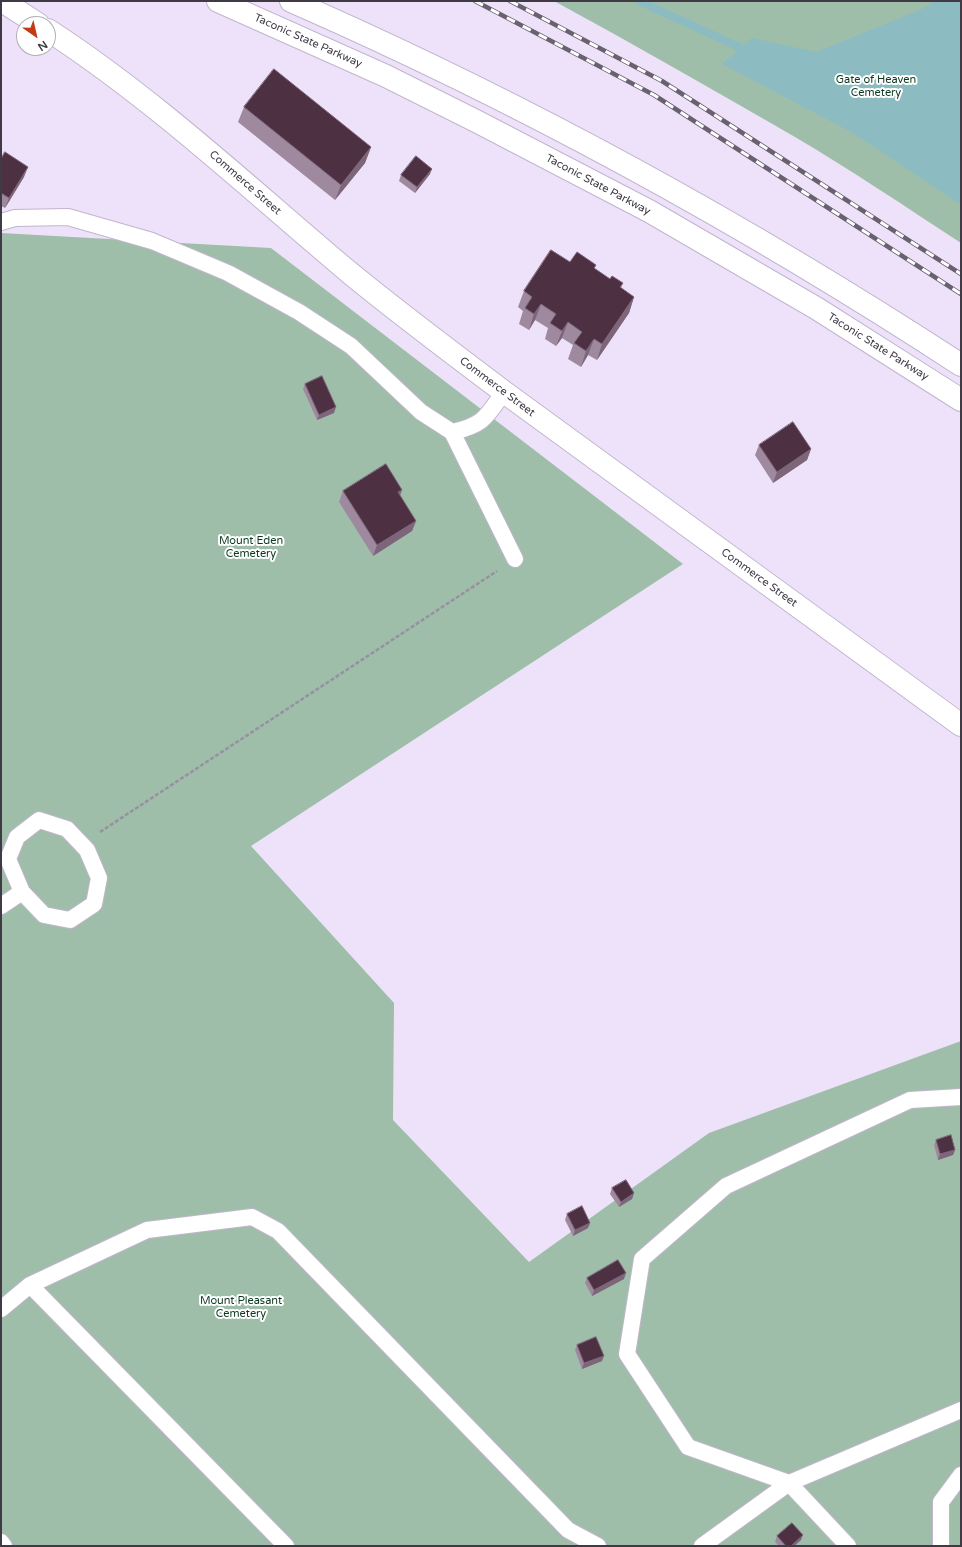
<!DOCTYPE html>
<style>
body{margin:0}
#map{position:relative;width:962px;height:1547px;overflow:hidden;background:#eee2fb;font-family:"Varela Round",sans-serif}
canvas{display:block}
.frame{position:absolute;inset:0;border:2px solid #3f3a44;pointer-events:none}
.north{position:absolute;left:16px;top:16px;width:40px;height:40px;box-sizing:border-box;background:#fff;border:1px solid #b2b0b4;border-radius:50%;rotate:146deg;font-size:11px;font-weight:700;line-height:16px;text-align:center;color:#3f3a44}
.north::after{content:'';display:block;margin:auto;width:14px;height:18px;background:#c33a13;clip-path:polygon(50% 0,100% 100%,50% 72%,0 100%)}
</style>
<div id="map">
<canvas width="962" height="1547"></canvas>
<div class="frame"></div>
<div class="north">N</div>
</div>
<script>
const context = document.querySelector('canvas').getContext('2d');
context.lineJoin = 'round';
function paint(path, color) { context.fillStyle = color; context.fill(path, 'evenodd'); }
function trace(path, color, width, dash) { context.strokeStyle = color; context.lineWidth = width; context.lineCap = dash ? 'butt' : 'round'; context.setLineDash(dash || []); context.stroke(path); }
function label(font, color, halo, rows, align = 'center') {
  context.font = font + ' "Varela Round",sans-serif'; context.lineWidth = 4; context.setLineDash([]); context.textBaseline = 'middle'; context.strokeStyle = halo; context.fillStyle = color; for (const [text, x, y, turn = 0] of rows) {
    context.save(); context.translate(x, y); context.rotate((+turn || 0) * Math.PI / 180); context.textAlign = isNaN(turn) ? turn : align; if (halo) context.strokeText(text, 0, 0); context.fillText(text, 0, 0); context.restore();
  }
}
const green = new Path2D(`
 M 554,1 L 961,1 L 961,243 C 906,207 851,170 795,137 C 715,91 635,45 554,1 Z
 M 1,233 L 271,248 L 683,564 L 251,846 L 394,1003 L 393,1120 L 529,1262 L 709,1133 L 961,1041 L 961,1546 L 1,1546 Z`);
const water = new Path2D(`
 M 934,1 L 961,1 L 961,205 L 853,133 L 722,64 L 752,38 L 816,52 L 922,9 Z`);
const stream = new Path2D(`
 M 639,1 L 741,48`);
const path = new Path2D(`
 M 100,832 L 497,571`);
const service = new Path2D(`
 M 1,222 L 15,218 L 68,217 L 152,241 L 228,273 L 299,312 L 351,346 L 421,412 L 452,432 C 484,425 486,417 504,392
 M 452,432 L 515,559
 M 39,820 L 67,829 L 87,850 L 99,878 L 94,904 L 70,920 L 44,915 L 22,892 L 8,859 L 17,837 Z
 M 1,906 L 22,892
 M 30,1285 L 286,1546
 M 1,1309 L 30,1285 L 147,1230 L 252,1217 L 278,1231 L 568,1530 L 598,1546
 M 1,1542 L 4,1546
 M 702,1546 L 789,1483 L 961,1410
 M 848,1546 L 789,1483 L 688,1447 L 627,1354 L 642,1259 L 726,1186 L 910,1100 L 961,1097
 M 941,1546 L 941,1502 L 961,1475`);
const tertiary = new Path2D(`
 M 2,1 L 38,24
 M 48,30 C 157,101 251,190 350,273 C 400,314 452,353 504,392 L 961,725`);
const trunk = new Path2D(`
 M 218,1 L 386,76 L 476,121 L 649,211 L 816,308 L 961,400
 M 291,1 C 524,103 748,226 961,365`);
const rail = new Path2D(`
 M 475,1 L 654,95 L 961,294
 M 510,1 L 662,81 L 961,274`);
const wall = new Path2D(`
 M 244,107 L 371,147 L 365,163 L 335,200 L 238,122 Z
 M 1,159 L 24,177 L 5,208 L 1,206 Z
 M 430,174 L 415,193 L 399,181 L 401,175 Z
 M 570,262 L 595,269 L 610,279 L 623,283 L 621,288 L 634,297 L 629,313 L 597,360 L 588,355 L 581,367 L 568,359 L 573,345 L 562,338 L 556,346 L 545,339 L 548,328 L 535,320 L 529,330 L 519,324 L 523,311 L 518,307 L 524,291 Z
 M 305,384 L 334,413 L 317,420 L 303,389 Z
 M 759,445 L 811,449 L 807,460 L 773,483 L 755,455 Z
 M 402,490 L 400,495 L 416,521 L 412,531 L 373,556 L 339,502 L 343,491 Z
 M 936,1140 L 955,1150 L 953,1155 L 938,1160 L 934,1145 Z
 M 612,1188 L 634,1193 L 632,1199 L 619,1207 L 610,1194 Z
 M 567,1214 L 590,1223 L 588,1228 L 573,1236 L 565,1220 Z
 M 587,1278 L 624,1279 L 592,1296 L 585,1283 Z
 M 577,1345 L 602,1361 L 582,1369 L 575,1350 Z
 M 777,1536 L 801,1540 L 794,1546 L 779,1546 L 775,1542 Z`);
const shadedWall = new Path2D(`
 M 371,147 L 365,163 L 335,200 L 341,185 Z
 M 28,167 L 24,177 L 5,208 L 9,198 Z
 M 432,169 L 430,174 L 415,193 L 417,187 Z
 M 634,297 L 629,313 L 597,360 L 602,344 Z
 M 541,304 L 535,320 L 529,330 L 534,314 Z
 M 568,322 L 562,338 L 556,346 L 562,331 Z
 M 594,339 L 588,355 L 581,367 L 586,351 Z
 M 336,407 L 334,413 L 317,420 L 319,415 Z
 M 811,449 L 807,460 L 773,483 L 777,472 Z
 M 402,490 L 398,500 L 398,492 Z
 M 416,521 L 412,531 L 373,556 L 377,545 Z
 M 955,1150 L 953,1155 L 938,1160 L 940,1154 Z
 M 634,1193 L 632,1199 L 619,1207 L 621,1202 Z
 M 590,1223 L 588,1228 L 573,1236 L 575,1230 Z
 M 626,1273 L 624,1279 L 592,1296 L 594,1290 Z
 M 604,1356 L 602,1361 L 582,1369 L 584,1363 Z
 M 803,1535 L 801,1540 L 794,1546 L 791,1546 Z`);
const building = new Path2D(`
 M 274,69 L 371,147 L 341,185 L 244,107 Z
 M 5,152 L 28,167 L 9,198 L 1,193 L 1,159 Z
 M 416,156 L 432,169 L 417,187 L 401,175 Z
 M 551,250 L 570,262 L 577,252 L 596,265 L 594,268 L 610,279 L 612,276 L 623,283 L 620,287 L 634,297 L 602,344 L 594,339 L 586,351 L 574,343 L 582,332 L 568,322 L 562,331 L 550,323 L 556,314 L 541,304 L 534,314 L 525,308 L 532,297 L 524,291 Z
 M 322,376 L 336,407 L 319,415 L 305,384 Z
 M 793,422 L 811,449 L 777,472 L 759,445 Z
 M 386,464 L 402,490 L 398,492 L 416,521 L 377,545 L 343,491 Z
 M 951,1135 L 955,1150 L 940,1154 L 936,1140 Z
 M 626,1180 L 634,1193 L 621,1202 L 612,1188 Z
 M 582,1206 L 590,1223 L 575,1230 L 567,1214 Z
 M 618,1260 L 626,1273 L 594,1290 L 587,1278 Z
 M 596,1337 L 604,1356 L 584,1363 L 577,1345 Z
 M 792,1523 L 803,1535 L 791,1546 L 786,1546 L 777,1536 Z`);
const streetNames = [
 ["Taconic State Parkway",308,41,24],
 ["Commerce Street",245,183,41],
 ["Taconic State Parkway",598,185,28],
 ["Taconic State Parkway",878,347,32],
 ["Commerce Street",497,387,37],
 ["Commerce Street",759,578,36]
];
const parkNames = [
 ["Gate of Heaven",876,80],
 ["Cemetery",876,93],
 ["Mount Eden",251,541],
 ["Cemetery",251,554],
 ["Mount Pleasant",241,1301],
 ["Cemetery",241,1314]
];
paint(green, '#9fbea9');
paint(water, '#8cbbc2');
trace(stream, '#8cbbc2', 8);
trace(service, '#c1b5cd', 18);
trace(tertiary, '#c1b5cd', 24);
trace(trunk, '#c1b5cd', 24);
trace(path, '#9890a1', 2.5, [4, 2]);
trace(service, '#fff', 16);
trace(tertiary, '#fff', 22);
trace(trunk, '#fff', 22);
trace(rail, '#68616f', 4.5);
trace(rail, '#fff', 3, [9]);
paint(wall, '#9e899e');
paint(shadedWall, '#7d657a');
paint(building, '#4d3042');
trace(building, '#7d657a', 1);
label('11px', '#3f3a44', '#fff', streetNames);
label('11px', '#0b3820', '#fff', parkNames);
</script>
